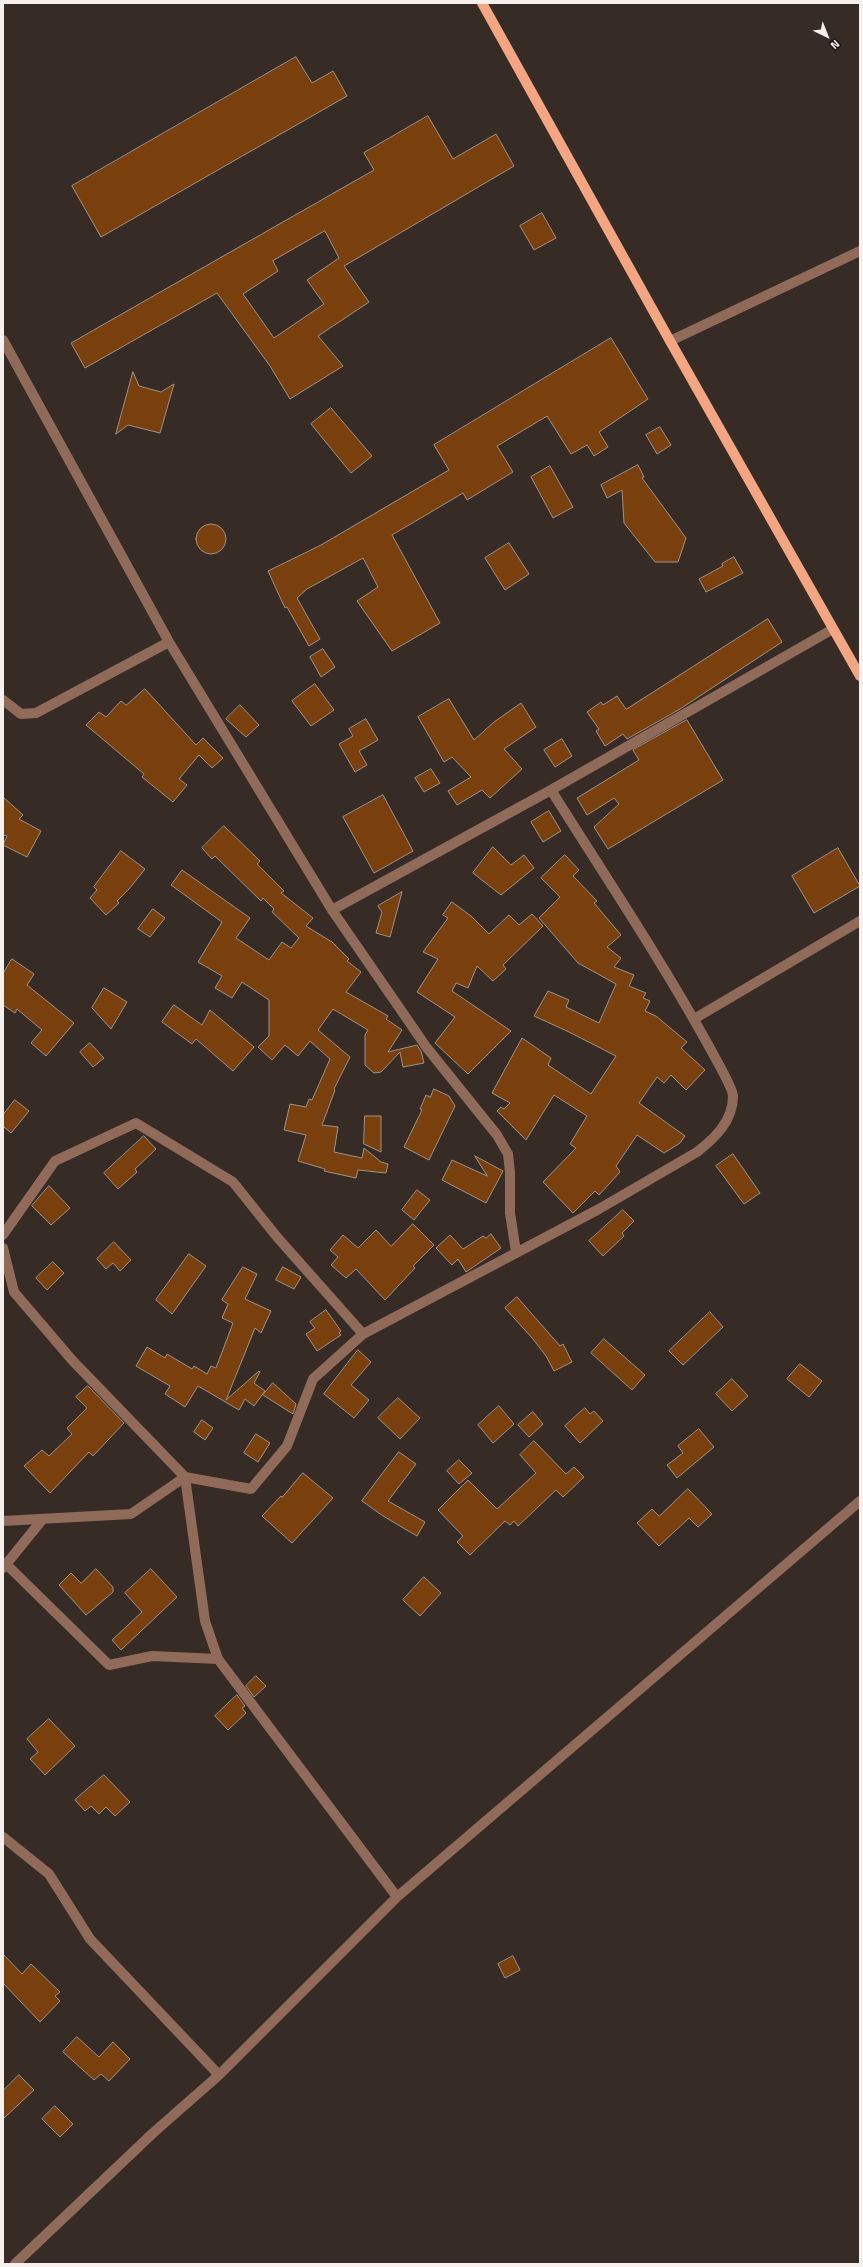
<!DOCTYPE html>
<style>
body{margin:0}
#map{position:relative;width:863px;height:2267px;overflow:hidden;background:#372b26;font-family:"Titillium Web",sans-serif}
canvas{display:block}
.frame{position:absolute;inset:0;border:4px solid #f8f0ed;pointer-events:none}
.north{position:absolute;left:807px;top:16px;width:40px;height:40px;-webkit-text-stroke:3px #1a1512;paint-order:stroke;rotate:137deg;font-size:11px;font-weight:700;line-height:16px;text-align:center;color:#f8f0ed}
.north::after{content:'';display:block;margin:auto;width:14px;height:18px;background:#f8f0ed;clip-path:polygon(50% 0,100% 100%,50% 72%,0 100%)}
</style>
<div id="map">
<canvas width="863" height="2267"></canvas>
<div class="frame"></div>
<div class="north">N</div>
</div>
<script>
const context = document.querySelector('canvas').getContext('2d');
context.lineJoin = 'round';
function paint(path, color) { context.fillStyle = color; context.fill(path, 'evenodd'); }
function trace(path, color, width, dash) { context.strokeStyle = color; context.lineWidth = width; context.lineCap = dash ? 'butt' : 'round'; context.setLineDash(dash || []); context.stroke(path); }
const building = new Path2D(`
 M 296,57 L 312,83 L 333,71 L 347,96 L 101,237 L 72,186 Z
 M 428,116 L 453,159 L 496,134 L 514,166 L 344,266 L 369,302 L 318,336 L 343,366 L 290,399 L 270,366 L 217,293 L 85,368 L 71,343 L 374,170 L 364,153 ZM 325,231 L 339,258 L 307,280 L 324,304 L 274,338 L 243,294 L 278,271 L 273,261 Z
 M 542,213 L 556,238 L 534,250 L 520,226 Z
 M 611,338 L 648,399 L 599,432 L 608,447 L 594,456 L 587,445 L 571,454 L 547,416 L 497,446 L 513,472 L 467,500 L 463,493 L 392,535 L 440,623 L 392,651 L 357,601 L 378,587 L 363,558 L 307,589 L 297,598 L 320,639 L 309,646 L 287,607 L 285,608 L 268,571 L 321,545 L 449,470 L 434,445 Z
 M 133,372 L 139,386 L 161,392 L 174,384 L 160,433 L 128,425 L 116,434 Z
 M 331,408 L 372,456 L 351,473 L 311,424 Z
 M 660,427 L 671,445 L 657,454 L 646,435 Z
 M 638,465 L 644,477 L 642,478 L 686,538 L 678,562 L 655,562 L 624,523 L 622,490 L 607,498 L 601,485 Z
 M 550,466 L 573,507 L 553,518 L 531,477 Z
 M196 539a15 15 0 1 1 30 0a15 15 0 1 1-30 0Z
 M 509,543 L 529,574 L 505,590 L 485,558 Z
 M 734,557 L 743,573 L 706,592 L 699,579 L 723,566 L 722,564 Z
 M 768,619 L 782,642 L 680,709 L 627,739 L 623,734 L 605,746 L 596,731 L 599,729 L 587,712 L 601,702 L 603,705 L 617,696 L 626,709 Z
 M 323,649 L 335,667 L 321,677 L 310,657 Z
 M 315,684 L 334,710 L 311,726 L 292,701 Z
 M 145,689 L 196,745 L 203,738 L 223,758 L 212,768 L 199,755 L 179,779 L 187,785 L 173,802 L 142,777 L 144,774 L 86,725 L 99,712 L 106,717 L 121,701 L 126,705 Z
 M 449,699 L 474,740 L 494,722 L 521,703 L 536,727 L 504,749 L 522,769 L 490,798 L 482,790 L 457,805 L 448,791 L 471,777 L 452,757 L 444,762 L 418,717 Z
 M 240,705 L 259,725 L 246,737 L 226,719 Z
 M 366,719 L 378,740 L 359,751 L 367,765 L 355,772 L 339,744 L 353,736 L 349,729 Z
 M 687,720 L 723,780 L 608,849 L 594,827 L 619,804 L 614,798 L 587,815 L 577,798 L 639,760 L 633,750 Z
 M 562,739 L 572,756 L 555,767 L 544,750 Z
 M 431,769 L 440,783 L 424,792 L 415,778 Z
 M 383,795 L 413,851 L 374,873 L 343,817 Z
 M 3,797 L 23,815 L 19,819 L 41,831 L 27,857 L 3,845 L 7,836 L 5,835 L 3,837 Z
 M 549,811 L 561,831 L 543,842 L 531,822 Z
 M 224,826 L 260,861 L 257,864 L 284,891 L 281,893 L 313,918 L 306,926 L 332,942 L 349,959 L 347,961 L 361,972 L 346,992 L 388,1016 L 386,1019 L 402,1030 L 388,1052 L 417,1045 L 421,1051 L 424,1063 L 403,1067 L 400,1052 L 381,1072 L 374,1073 L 365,1065 L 365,1035 L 368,1030 L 333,1009 L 318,1030 L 350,1057 L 334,1089 L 335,1090 L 322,1125 L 338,1127 L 334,1152 L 362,1158 L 364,1148 L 381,1162 L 388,1164 L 386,1173 L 358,1170 L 356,1178 L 324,1171 L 325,1169 L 298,1161 L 306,1135 L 284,1130 L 290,1104 L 306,1107 L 309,1099 L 312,1100 L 330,1059 L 310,1041 L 298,1056 L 285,1045 L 272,1060 L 258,1047 L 269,1036 L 269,1000 L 242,982 L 232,998 L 215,988 L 222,976 L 198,962 L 222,922 L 171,885 L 182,870 L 250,918 L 236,938 L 269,960 L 282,942 L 291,948 L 299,938 L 272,912 L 274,909 L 263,898 L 261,901 L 215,856 L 212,859 L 202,848 Z
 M 493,847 L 511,865 L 524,855 L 534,868 L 501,895 L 473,873 Z
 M 838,848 L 860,886 L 814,913 L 792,876 Z
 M 121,851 L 145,869 L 129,889 L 117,901 L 119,903 L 106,915 L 90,898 L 97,890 L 94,887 Z
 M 565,855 L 579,870 L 573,876 L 597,901 L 594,903 L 621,935 L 607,947 L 621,958 L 614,967 L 634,975 L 629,986 L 646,993 L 643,998 L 650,1001 L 645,1011 L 656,1016 L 687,1042 L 681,1048 L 705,1070 L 686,1090 L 671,1075 L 664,1083 L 657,1077 L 639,1103 L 685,1136 L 680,1143 L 664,1153 L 637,1135 L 616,1166 L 620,1172 L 599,1195 L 595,1191 L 573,1213 L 543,1182 L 576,1148 L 570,1144 L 587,1116 L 554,1095 L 526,1140 L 497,1111 L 501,1107 L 504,1109 L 510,1103 L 492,1093 L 522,1038 L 551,1058 L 548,1065 L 591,1094 L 616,1056 L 567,1031 L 534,1016 L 548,991 L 569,1000 L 566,1007 L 599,1023 L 616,984 L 578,963 L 539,918 L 560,897 L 541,878 Z
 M 402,892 L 390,937 L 376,933 L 382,912 L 378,906 Z
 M 452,902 L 471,916 L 489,934 L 509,915 L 519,925 L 532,914 L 543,926 L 503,965 L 506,969 L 493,981 L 477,966 L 468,988 L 456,983 L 452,991 L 511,1031 L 468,1074 L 435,1043 L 455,1017 L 417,992 L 438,959 L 423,952 L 448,918 L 443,915 Z
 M 153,909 L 165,918 L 150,937 L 138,929 Z
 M 12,959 L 34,974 L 27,985 L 74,1023 L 46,1056 L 31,1043 L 42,1030 L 17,1009 L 15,1013 L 3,1005 L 3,974 Z
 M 104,988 L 127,1002 L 111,1029 L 92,1008 Z
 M 174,1005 L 202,1025 L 210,1010 L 254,1047 L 233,1071 L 196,1039 L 192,1044 L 162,1022 Z
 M 90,1043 L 104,1058 L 93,1067 L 80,1052 Z
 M 434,1089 L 449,1096 L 455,1106 L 429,1160 L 404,1147 L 422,1110 L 420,1109 L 426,1095 L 430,1097 Z
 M 15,1100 L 29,1111 L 11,1133 L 3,1126 L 3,1115 Z
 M 365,1116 L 381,1116 L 381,1152 L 364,1144 Z
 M 144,1136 L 156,1149 L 135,1169 L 137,1172 L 118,1189 L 104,1173 Z
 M 733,1154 L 760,1193 L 744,1204 L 716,1166 Z
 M 475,1156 L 503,1171 L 486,1203 L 442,1180 L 452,1160 L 487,1176 Z
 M 49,1186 L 70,1208 L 51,1225 L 32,1206 Z
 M 417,1190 L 430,1200 L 414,1220 L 402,1210 Z
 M 623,1210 L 634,1221 L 622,1233 L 624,1236 L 603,1256 L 589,1241 Z
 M 413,1224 L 434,1245 L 413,1266 L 415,1268 L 385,1300 L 356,1269 L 346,1278 L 331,1265 L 338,1257 L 330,1250 L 343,1235 L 358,1248 L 376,1230 L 391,1246 Z
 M 491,1234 L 501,1248 L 466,1272 L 458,1259 L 452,1265 L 436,1248 L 450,1235 L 463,1249 L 483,1236 L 486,1238 Z
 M 114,1242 L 131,1260 L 120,1271 L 113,1263 L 106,1269 L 97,1259 Z
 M 189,1254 L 206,1266 L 172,1314 L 156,1300 Z
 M 53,1262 L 64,1273 L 47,1290 L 36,1278 Z
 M 243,1267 L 257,1274 L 245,1299 L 271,1311 L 261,1333 L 255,1328 L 226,1400 L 259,1371 L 260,1372 L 254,1383 L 265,1391 L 254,1406 L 245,1399 L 239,1410 L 198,1386 L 185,1407 L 165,1394 L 170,1386 L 136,1366 L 147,1347 L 165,1358 L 167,1354 L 192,1369 L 194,1366 L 207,1374 L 211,1366 L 216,1368 L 233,1323 L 222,1318 L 228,1304 L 222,1300 Z
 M 283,1267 L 301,1277 L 294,1289 L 276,1280 Z
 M 517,1297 L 560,1346 L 563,1344 L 572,1362 L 554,1371 L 546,1356 L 533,1339 L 505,1308 Z
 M 326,1310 L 341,1331 L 339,1333 L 341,1335 L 317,1351 L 306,1334 L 315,1328 L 310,1322 Z
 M 710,1312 L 723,1327 L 683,1365 L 669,1351 Z
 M 604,1339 L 645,1375 L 632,1390 L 591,1353 Z
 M 358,1350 L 371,1362 L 351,1385 L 369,1400 L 354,1418 L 324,1394 Z
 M 800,1364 L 822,1381 L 809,1397 L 787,1379 Z
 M 732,1379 L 748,1396 L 732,1411 L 716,1394 Z
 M 273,1383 L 296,1404 L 293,1414 L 263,1395 Z
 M 88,1386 L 124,1423 L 93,1456 L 89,1452 L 50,1493 L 24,1466 L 42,1450 L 49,1456 L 72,1434 L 67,1428 L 87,1408 L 76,1397 Z
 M 398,1398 L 420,1418 L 400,1439 L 378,1418 Z
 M 499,1406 L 514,1424 L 493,1443 L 478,1425 Z
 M 585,1408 L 590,1414 L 594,1411 L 603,1421 L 580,1443 L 565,1426 Z
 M 533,1412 L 543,1424 L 529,1437 L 518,1425 Z
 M 202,1420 L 213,1428 L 205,1440 L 194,1432 Z
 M 699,1429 L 714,1447 L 677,1478 L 667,1465 L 683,1453 L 678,1446 Z
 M 256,1434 L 270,1443 L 258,1462 L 244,1453 Z
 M 534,1441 L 566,1474 L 574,1467 L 584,1477 L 563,1497 L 556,1490 L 518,1526 L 514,1521 L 510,1525 L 505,1521 L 470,1555 L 457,1542 L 463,1536 L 438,1510 L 468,1480 L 497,1509 L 536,1473 L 520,1455 Z
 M 399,1452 L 416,1464 L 388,1501 L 425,1522 L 417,1536 L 383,1516 L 362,1501 Z
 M 459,1460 L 472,1473 L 459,1484 L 447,1471 Z
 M 303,1473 L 333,1498 L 292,1543 L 262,1516 L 281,1496 L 282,1497 Z
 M 688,1489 L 712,1514 L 698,1527 L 689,1518 L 659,1546 L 637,1523 L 652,1509 L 659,1516 Z
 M 96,1569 L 113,1587 L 113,1592 L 86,1615 L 59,1585 L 71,1573 L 81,1583 Z
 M 151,1569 L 177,1597 L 121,1650 L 112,1640 L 142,1612 L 125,1593 Z
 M 424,1577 L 441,1593 L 420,1616 L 403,1600 Z
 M 256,1676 L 266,1686 L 254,1697 L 246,1686 Z
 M 237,1695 L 245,1706 L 242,1708 L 246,1713 L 228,1730 L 215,1716 Z
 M 49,1719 L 75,1746 L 45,1775 L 30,1759 L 38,1752 L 27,1739 Z
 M 104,1775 L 130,1802 L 115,1816 L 106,1807 L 99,1814 L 91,1806 L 85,1811 L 75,1800 Z
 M 3,1954 L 22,1974 L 31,1964 L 60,1992 L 55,1996 L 60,2001 L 40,2022 L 3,1983 Z
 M 513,1956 L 520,1970 L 505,1978 L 498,1964 Z
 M 77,2037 L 99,2057 L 113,2042 L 130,2059 L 109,2081 L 101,2074 L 94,2080 L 63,2052 Z
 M 19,2075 L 34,2090 L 3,2119 L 3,2091 Z
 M 55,2106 L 73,2124 L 60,2137 L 42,2119 Z`);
const minor = new Path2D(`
 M 3,340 L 169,642 L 332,910 L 427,1048 L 497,1135 L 508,1154 L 510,1172 L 510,1213 L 516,1252
 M 670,341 L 860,251
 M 3,700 L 21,714 L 36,713 L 169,642
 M 332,910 L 551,790 L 833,629
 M 694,1019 L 860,921
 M 3,1235 L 55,1161 L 136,1123 L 233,1182 L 277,1237 L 363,1334
 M 3,1248 L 14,1292 L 72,1360 L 185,1477 L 205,1621 L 218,1659 L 397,1897
 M 3,1521 L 131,1514 L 185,1477 L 251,1489 L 287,1446 L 313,1379 L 363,1334 L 599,1209 L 697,1152 C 715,1138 733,1121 733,1096 C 733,1088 715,1058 711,1050 C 662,961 605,876 551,790
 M 6,1564 L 109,1665 L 152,1656 L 218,1659
 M 3,1568 L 42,1520
 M 3,1837 L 49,1874 L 90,1939 L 219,2075
 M 15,2264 L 153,2133 L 219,2075 L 397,1897 L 860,1501`);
const major = new Path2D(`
 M 482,3 L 670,341 L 860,676`);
paint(building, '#79400d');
trace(building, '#9f9289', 1);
trace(minor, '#916b5a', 10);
trace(major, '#f4a682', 10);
</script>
